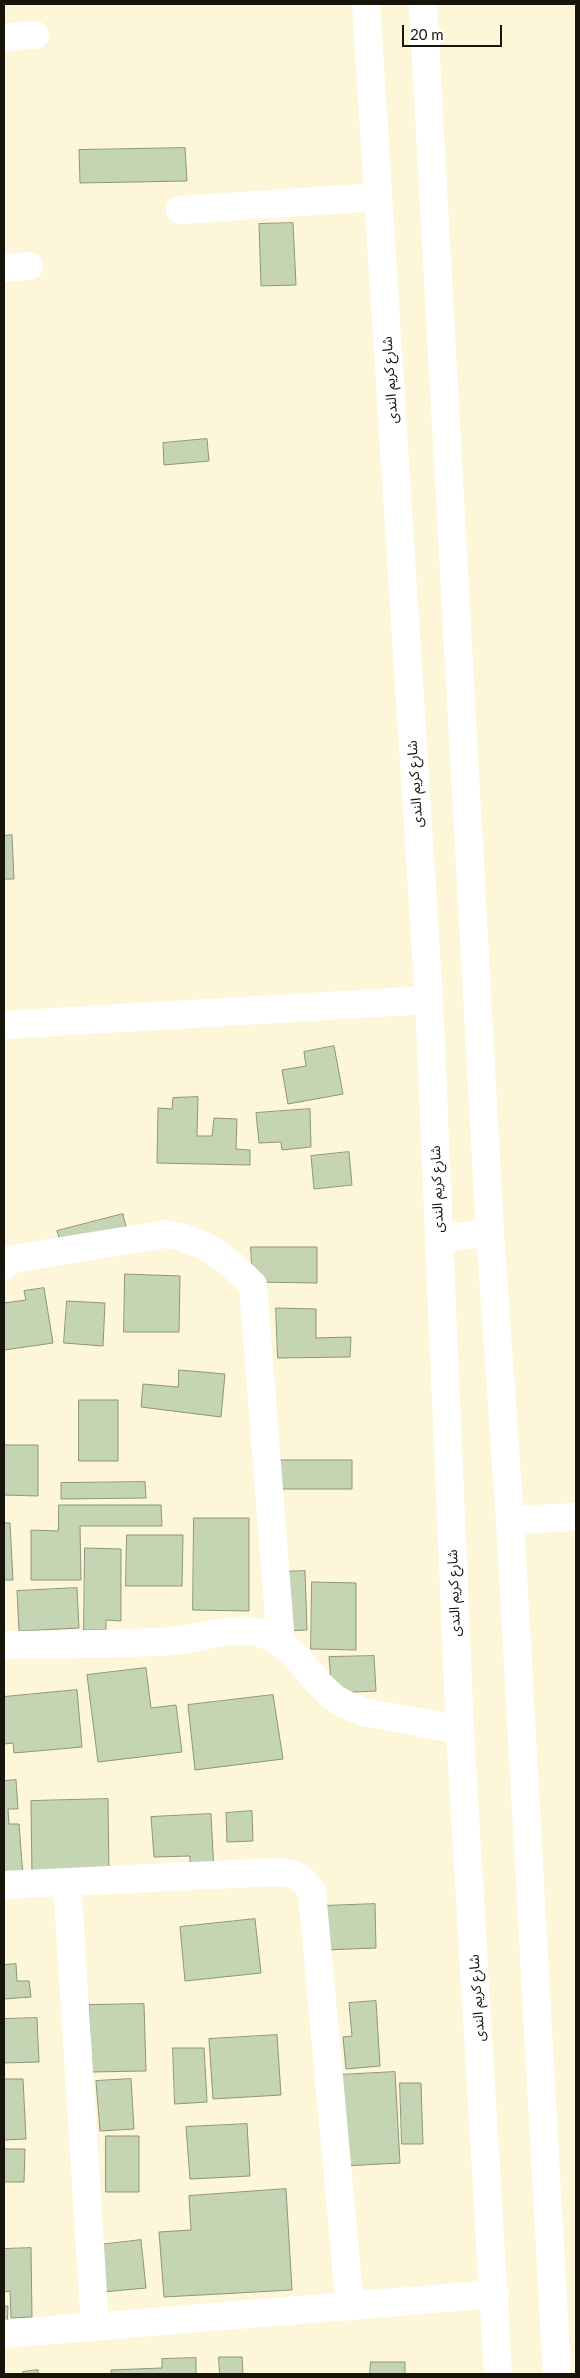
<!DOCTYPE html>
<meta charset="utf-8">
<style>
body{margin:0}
#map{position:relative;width:580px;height:2378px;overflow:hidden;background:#fdf6d9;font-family:Lato,sans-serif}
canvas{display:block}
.frame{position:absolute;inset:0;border:5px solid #17150b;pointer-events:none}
.scale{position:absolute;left:402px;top:25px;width:100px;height:22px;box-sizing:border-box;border:2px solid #17150b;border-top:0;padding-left:6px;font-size:15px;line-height:18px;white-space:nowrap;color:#17150b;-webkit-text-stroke:4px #fff;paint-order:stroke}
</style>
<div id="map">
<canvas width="580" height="2378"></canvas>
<div class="frame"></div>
<div class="scale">20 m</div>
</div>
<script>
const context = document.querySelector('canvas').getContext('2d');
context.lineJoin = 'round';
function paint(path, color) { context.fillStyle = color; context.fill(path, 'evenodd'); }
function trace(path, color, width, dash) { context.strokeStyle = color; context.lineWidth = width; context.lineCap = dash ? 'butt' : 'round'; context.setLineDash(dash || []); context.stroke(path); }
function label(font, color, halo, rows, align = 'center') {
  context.font = font + ' Lato,"Noto Sans Arabic",sans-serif'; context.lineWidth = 4; context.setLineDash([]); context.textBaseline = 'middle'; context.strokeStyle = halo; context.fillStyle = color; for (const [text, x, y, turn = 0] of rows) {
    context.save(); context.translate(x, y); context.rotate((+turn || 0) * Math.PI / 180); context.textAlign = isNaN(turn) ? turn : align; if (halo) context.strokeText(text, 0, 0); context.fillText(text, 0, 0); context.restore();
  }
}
const building = new Path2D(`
 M 185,148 L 187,181 L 80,183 L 79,150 Z
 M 293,223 L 296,285 L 261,286 L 259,224 Z
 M 207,439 L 209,461 L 164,465 L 163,443 Z
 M 12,835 L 14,879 L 4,879 L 4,836 Z
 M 334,1046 L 343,1094 L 288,1104 L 282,1070 L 306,1066 L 304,1052 Z
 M 198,1097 L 197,1136 L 212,1136 L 214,1118 L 237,1119 L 236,1149 L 250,1150 L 250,1165 L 157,1163 L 158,1108 L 172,1109 L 173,1098 Z
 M 310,1109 L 311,1147 L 282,1150 L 281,1142 L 259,1143 L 256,1113 Z
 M 349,1152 L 352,1185 L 314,1189 L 311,1156 Z
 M 123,1214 L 128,1236 L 64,1253 L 57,1231 Z
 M 251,1247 L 317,1247 L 317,1283 L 253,1282 Z
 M 125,1274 L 180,1276 L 179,1332 L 124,1332 Z
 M 44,1288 L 53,1343 L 4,1350 L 4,1303 L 26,1300 L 24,1291 Z
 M 67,1301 L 105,1303 L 103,1346 L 64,1343 Z
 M 276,1308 L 316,1309 L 316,1338 L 351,1337 L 350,1357 L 278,1358 Z
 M 179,1370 L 225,1374 L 221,1417 L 141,1407 L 143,1384 L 178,1387 Z
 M 79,1400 L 118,1400 L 118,1461 L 79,1461 Z
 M 4,1445 L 38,1445 L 38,1496 L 4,1495 Z
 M 279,1460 L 352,1460 L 352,1489 L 279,1489 Z
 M 145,1482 L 146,1498 L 61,1499 L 61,1483 Z
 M 59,1505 L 161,1505 L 162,1526 L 80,1526 L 81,1580 L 31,1580 L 31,1530 L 58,1531 Z
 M 194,1518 L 249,1518 L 249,1611 L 193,1610 Z
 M 4,1523 L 10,1523 L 13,1580 L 4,1580 Z
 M 127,1535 L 183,1535 L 182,1586 L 126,1586 Z
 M 85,1548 L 121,1549 L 121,1621 L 106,1620 L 106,1630 L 84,1630 Z
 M 305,1571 L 307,1630 L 284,1631 L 282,1572 Z
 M 312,1582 L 356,1583 L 356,1650 L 311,1649 Z
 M 77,1588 L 79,1628 L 19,1631 L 17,1591 Z
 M 374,1656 L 376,1691 L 332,1693 L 329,1657 Z
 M 146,1668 L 151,1708 L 176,1705 L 182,1752 L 98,1762 L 87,1675 Z
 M 77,1690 L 82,1747 L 14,1753 L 13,1743 L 4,1744 L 4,1697 Z
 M 273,1695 L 283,1759 L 195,1770 L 188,1705 Z
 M 16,1780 L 18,1809 L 8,1809 L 9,1824 L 19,1824 L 23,1876 L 4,1878 L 4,1781 Z
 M 108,1799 L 109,1877 L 32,1879 L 31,1801 Z
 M 252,1811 L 253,1841 L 227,1842 L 226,1813 Z
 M 211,1814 L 214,1872 L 190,1874 L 190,1856 L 154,1857 L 151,1817 Z
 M 375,1904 L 376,1948 L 324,1950 L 324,1906 Z
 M 255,1919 L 261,1973 L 185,1981 L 180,1927 Z
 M 16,1964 L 17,1981 L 29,1981 L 31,1997 L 4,1999 L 4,1965 Z
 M 376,2001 L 380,2066 L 346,2069 L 343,2037 L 352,2036 L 349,2003 Z
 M 144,2004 L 146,2071 L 91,2072 L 89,2005 Z
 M 37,2018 L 39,2062 L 4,2063 L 4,2019 Z
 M 277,2035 L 281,2095 L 213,2099 L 209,2039 Z
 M 173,2048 L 204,2048 L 207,2102 L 175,2104 Z
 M 395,2072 L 400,2163 L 344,2166 L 338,2075 Z
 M 4,2079 L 23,2079 L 26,2139 L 4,2140 Z
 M 131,2079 L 134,2129 L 100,2131 L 96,2081 Z
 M 400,2083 L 421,2083 L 423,2144 L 402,2144 Z
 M 247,2124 L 250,2176 L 190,2179 L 186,2127 Z
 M 106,2136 L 139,2136 L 139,2192 L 106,2192 Z
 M 4,2149 L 25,2149 L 24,2182 L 4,2182 Z
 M 286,2189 L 292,2290 L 164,2297 L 159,2232 L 191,2230 L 189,2196 Z
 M 141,2240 L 146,2288 L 103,2292 L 99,2245 Z
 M 31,2248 L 32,2317 L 11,2318 L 10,2291 L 4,2292 L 4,2249 Z
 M 4,2306 L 8,2306 L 7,2330 L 4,2330 Z
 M 219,2357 L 242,2357 L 243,2374 L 220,2374 Z
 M 196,2358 L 196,2374 L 111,2374 L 111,2370 L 162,2368 L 162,2359 Z
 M 371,2362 L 405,2362 L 405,2374 L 370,2374 Z
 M 38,2370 L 38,2374 L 23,2374 L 23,2372 Z`);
const minor = new Path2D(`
 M 366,4 L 429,1000 L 460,1730 L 498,2374
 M 423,4 L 490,1232 L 510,1520 L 557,2374
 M 4,37 L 35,35
 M 180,210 L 378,197
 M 4,268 L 29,266
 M 4,1025 L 429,1000
 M 439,1239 L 490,1232
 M 4,1266 L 12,1259 L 167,1234 C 205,1241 226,1257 253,1285 L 281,1644
 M 510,1520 L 576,1517
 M 4,1645 C 60,1644 116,1645 172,1641 C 202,1639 236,1623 266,1635 C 296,1647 311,1681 336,1699 C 345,1705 354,1708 364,1712 L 460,1730
 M 67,1882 L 95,2326
 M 4,1885 L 276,1872 C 293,1873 303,1876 312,1892 L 350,2307
 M 4,2334 L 495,2294`);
const streetNames = [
 ["شارع كريم الندى",390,380,-94],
 ["شارع كريم الندى",415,784,-94],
 ["شارع كريم الندى",437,1189,-92],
 ["شارع كريم الندى",454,1593,-92],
 ["شارع كريم الندى",477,1998,-94]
];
paint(building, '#c5d4b2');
trace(building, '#8b967d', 1);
trace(minor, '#fff', 28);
label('14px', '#17150b', '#fff', streetNames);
</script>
